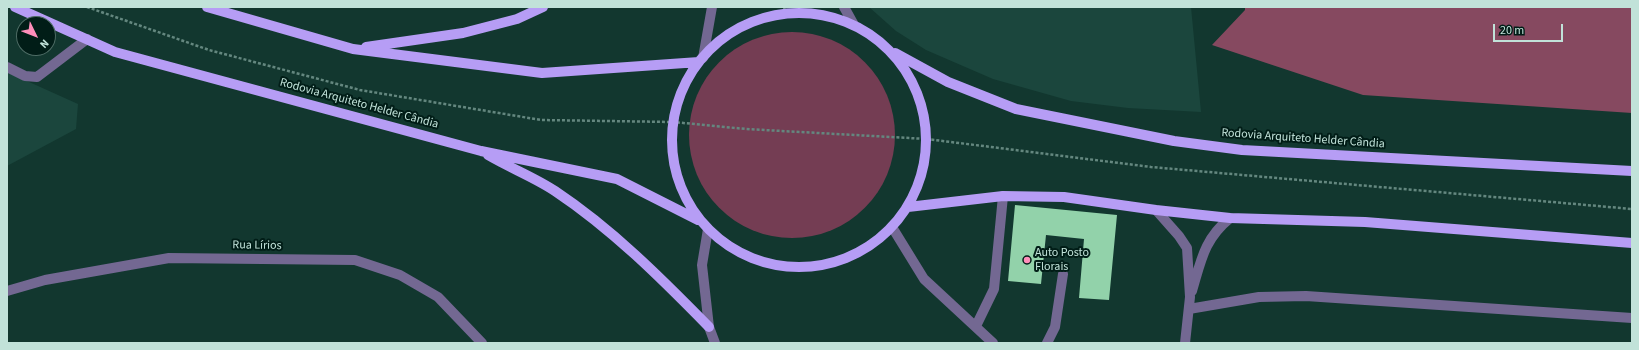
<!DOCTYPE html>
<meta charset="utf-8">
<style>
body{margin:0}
#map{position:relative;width:1639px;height:350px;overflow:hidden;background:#12372f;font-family:"Source Sans 3",sans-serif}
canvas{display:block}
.frame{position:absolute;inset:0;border:8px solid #c1e2d9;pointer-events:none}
.north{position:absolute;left:16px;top:16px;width:40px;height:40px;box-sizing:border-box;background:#011d17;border:1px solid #4e6c65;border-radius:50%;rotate:133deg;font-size:11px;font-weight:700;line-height:16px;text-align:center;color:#c1e2d9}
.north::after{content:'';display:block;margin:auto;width:14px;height:18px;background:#ff8eba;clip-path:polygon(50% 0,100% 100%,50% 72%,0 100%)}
.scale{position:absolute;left:1493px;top:24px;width:70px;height:18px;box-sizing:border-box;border:2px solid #c1e2d9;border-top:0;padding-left:5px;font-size:12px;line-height:14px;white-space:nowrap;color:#c1e2d9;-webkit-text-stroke:3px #011d17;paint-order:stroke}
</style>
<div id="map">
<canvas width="1639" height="350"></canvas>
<div class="frame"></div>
<div class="north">N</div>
<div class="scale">20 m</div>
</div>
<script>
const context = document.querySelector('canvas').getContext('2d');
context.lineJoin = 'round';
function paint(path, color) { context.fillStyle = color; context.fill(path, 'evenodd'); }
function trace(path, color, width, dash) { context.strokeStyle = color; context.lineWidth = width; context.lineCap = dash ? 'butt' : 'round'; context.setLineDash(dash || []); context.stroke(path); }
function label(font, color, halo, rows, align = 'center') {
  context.font = font + ' "Source Sans 3",sans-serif'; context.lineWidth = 4; context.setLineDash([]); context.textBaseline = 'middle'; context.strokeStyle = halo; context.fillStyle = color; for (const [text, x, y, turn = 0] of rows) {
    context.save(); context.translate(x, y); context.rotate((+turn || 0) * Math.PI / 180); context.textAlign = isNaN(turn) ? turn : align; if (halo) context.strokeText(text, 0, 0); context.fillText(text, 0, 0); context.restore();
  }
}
const built = new Path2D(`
 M 869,7 L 1191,7 L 1201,112 L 1128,108 L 1071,101 L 993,79 L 926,50 L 896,31 Z
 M 7,72 L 78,104 L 76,129 L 7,166 Z`);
const green = new Path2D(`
 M689 135a103 103 0 1 1 206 0a103 103 0 1 1-206 0Z`);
const forest = new Path2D(`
 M 1245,7 L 1632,7 L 1632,113 L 1363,95 L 1212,45 L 1245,10 Z`);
const building = new Path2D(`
 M 1015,205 L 1117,215 L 1109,300 L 1079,298 L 1084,239 L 1046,235 L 1041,284 L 1008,281 Z`);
const path = new Path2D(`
 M 87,7 L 209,50 L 360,90 L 541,120 L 673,122 L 746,129 L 927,139 L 1151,167 L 1632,209
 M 784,7 L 785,12`);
const minor = new Path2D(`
 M 844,7 L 854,25
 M 703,58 L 712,7
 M 7,67 L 25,76 L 37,77 L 87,39
 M 1156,210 L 1179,236 L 1187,248 L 1190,297 L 1185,343
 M 892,227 L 924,279 L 993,343
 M 708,229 L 702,265 L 709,327 L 715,343
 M 7,291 L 45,280 L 169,258 L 355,260 L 400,275 L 438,297 L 482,343
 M 1192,291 C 1201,261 1204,239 1230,218
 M 1189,309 L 1259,297 L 1306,296 L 1632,318
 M 976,326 L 994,289 L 1003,196
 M 1047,343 L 1055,327 L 1063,274`);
const major = new Path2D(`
 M 15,7 L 115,52 L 481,151 L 617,179 L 698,220
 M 207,7 L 353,49 L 542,73 L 699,62
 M672 140a127 127 0 1 1 254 0a127 127 0 1 1-254 0Z
 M 366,47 L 463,33 L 517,19 L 543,7
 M 895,53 L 948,82 L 1016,109 L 1174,141 L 1242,150 L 1632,171
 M 488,155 C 510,168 534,177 555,191 C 612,229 661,278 709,327
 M 908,207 L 1003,196 L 1064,197 L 1156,210 L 1230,218 L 1365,222 L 1632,243`);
const markers = [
 [1027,260,4,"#ff8eba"]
];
const streetNames = [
 ["Rodovia Arquiteto Helder Cândia",359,104,15],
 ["Rodovia Arquiteto Helder Cândia",1303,139,4],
 ["Rua Lírios",257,246,1]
];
const poiNames = [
 ["Auto Posto",1035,253],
 ["Florais",1035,267]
];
paint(built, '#1b463d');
paint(green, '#743d53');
paint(forest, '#864960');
paint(building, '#92d2aa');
trace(path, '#64877f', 2.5, [3, 2]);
trace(minor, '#736892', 10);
trace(major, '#b69df5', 10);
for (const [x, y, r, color] of markers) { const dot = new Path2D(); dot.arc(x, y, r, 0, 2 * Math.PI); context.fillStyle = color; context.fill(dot); trace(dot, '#011d17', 1.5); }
label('12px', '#c1e2d9', '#011d17', streetNames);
label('12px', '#c1e2d9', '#011d17', poiNames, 'left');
</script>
